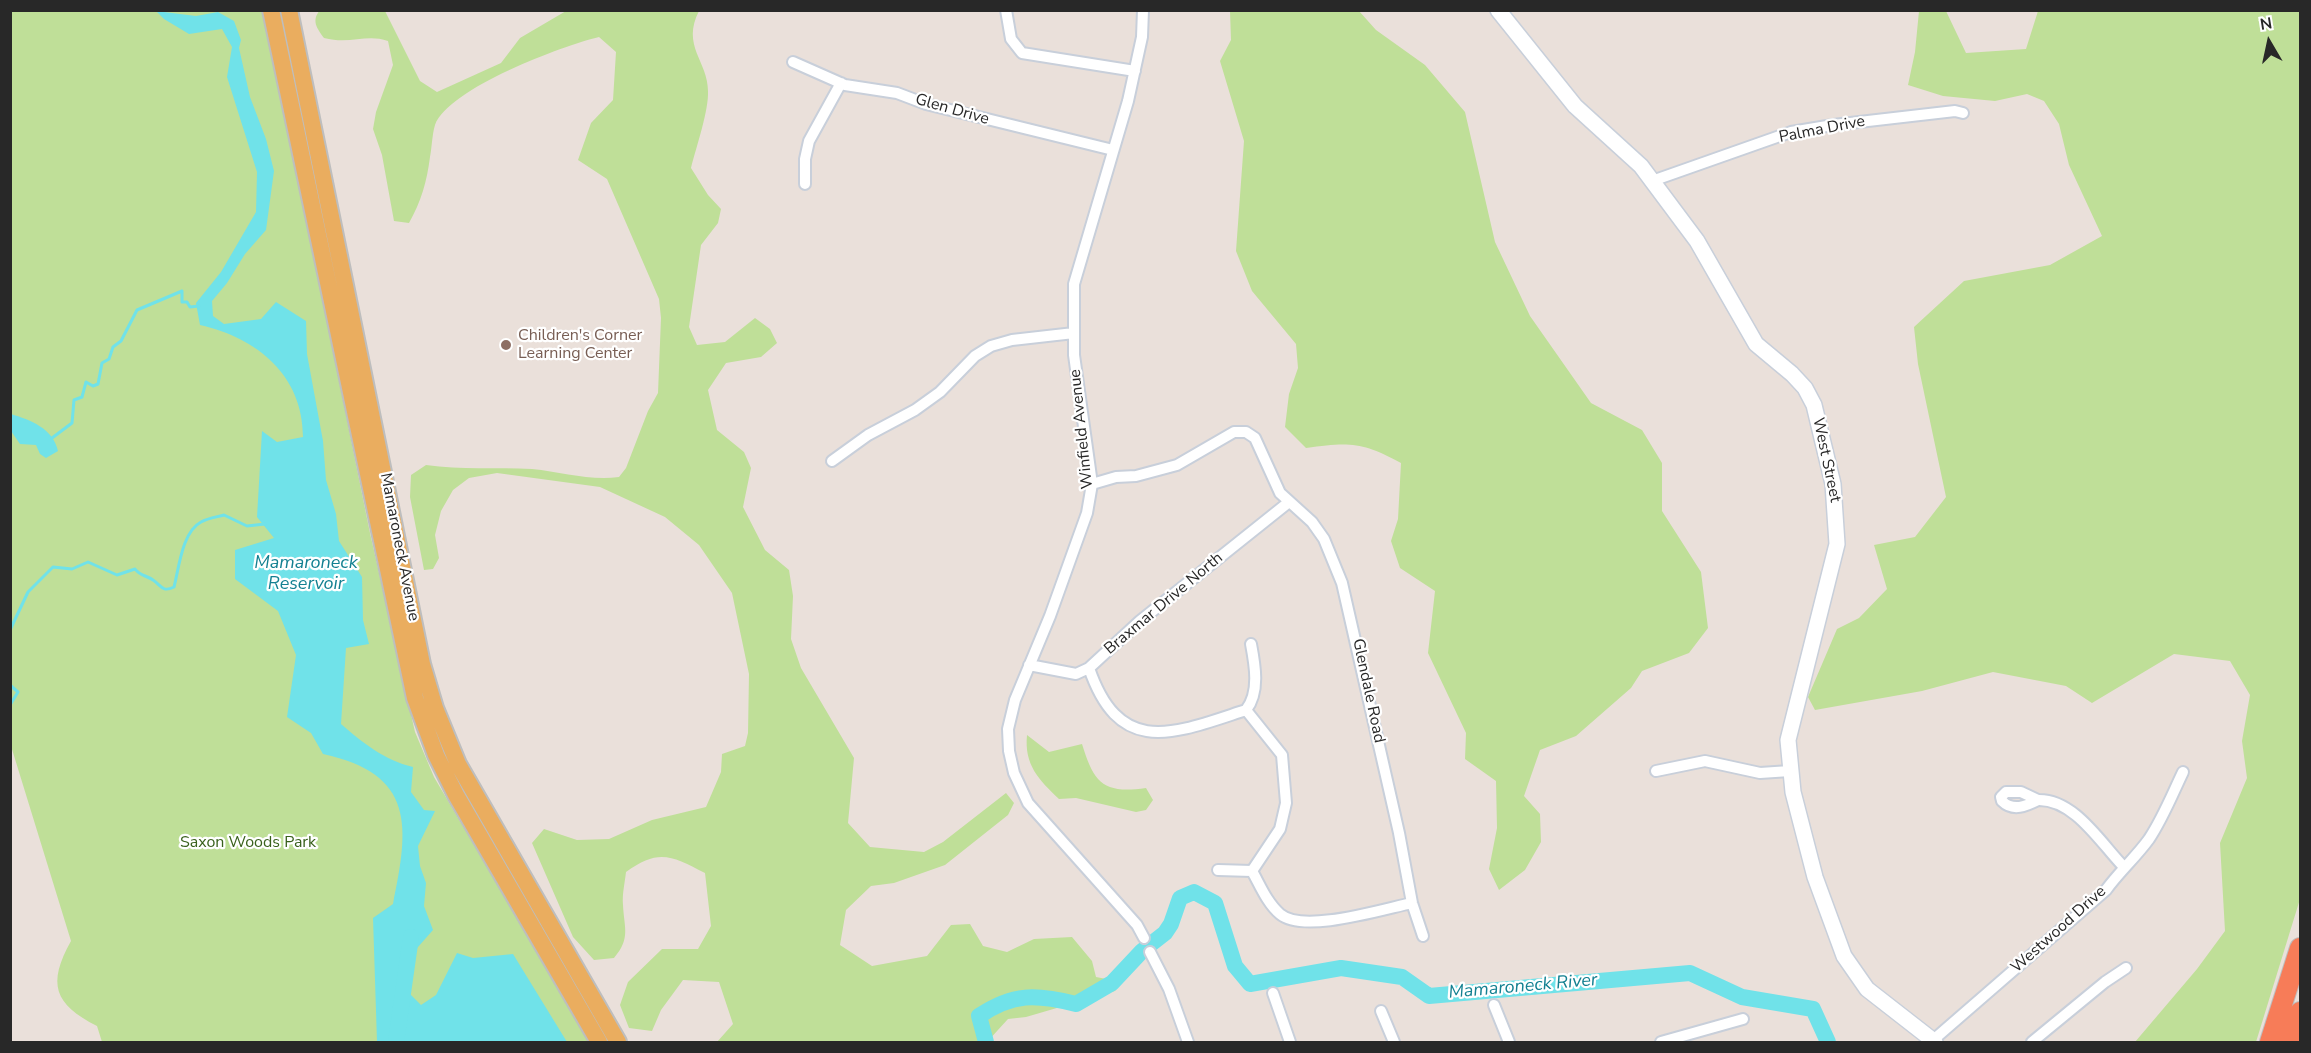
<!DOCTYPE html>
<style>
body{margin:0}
#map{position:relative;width:2311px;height:1053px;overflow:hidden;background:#eae0da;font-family:"Nunito Sans",sans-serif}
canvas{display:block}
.frame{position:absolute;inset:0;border:12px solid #282828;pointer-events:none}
.north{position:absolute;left:2239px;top:12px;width:60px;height:60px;-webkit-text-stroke:4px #fff;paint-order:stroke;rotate:351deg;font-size:16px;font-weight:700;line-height:24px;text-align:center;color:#282828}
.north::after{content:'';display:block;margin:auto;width:21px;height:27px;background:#282828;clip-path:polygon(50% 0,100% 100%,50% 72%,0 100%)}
</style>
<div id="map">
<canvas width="2311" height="1053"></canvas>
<div class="frame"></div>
<div class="north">N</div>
</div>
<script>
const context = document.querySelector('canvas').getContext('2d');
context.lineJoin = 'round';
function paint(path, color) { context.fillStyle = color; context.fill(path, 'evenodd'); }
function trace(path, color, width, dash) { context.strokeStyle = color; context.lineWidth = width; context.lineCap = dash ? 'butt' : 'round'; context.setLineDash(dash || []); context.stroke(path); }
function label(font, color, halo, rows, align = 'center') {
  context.font = font + ' "Nunito Sans",sans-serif'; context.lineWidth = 4.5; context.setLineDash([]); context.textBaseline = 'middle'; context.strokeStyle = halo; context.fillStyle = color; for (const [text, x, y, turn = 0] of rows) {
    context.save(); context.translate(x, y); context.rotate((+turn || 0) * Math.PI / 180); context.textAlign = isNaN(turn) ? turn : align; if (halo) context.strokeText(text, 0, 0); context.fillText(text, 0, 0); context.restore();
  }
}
const green = new Path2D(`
 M 320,10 L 385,11 L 420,81 L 437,92 L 501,63 L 520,38 L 566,11 L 699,11 C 681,46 708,61 708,91 C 709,110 696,148 691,168 L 708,195 L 721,209 L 718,223 L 701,245 L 689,327 L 697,345 L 725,342 L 755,318 L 770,329 L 777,343 L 761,357 L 726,363 L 708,390 L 717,430 L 744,452 L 751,468 L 743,507 L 765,550 L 789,570 L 793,596 L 791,639 L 801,668 L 854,758 L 848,823 L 870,847 L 924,852 L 943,842 L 1006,793 L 1014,803 L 1008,815 L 945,865 L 894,883 L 871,886 L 846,910 L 840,945 L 872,966 L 927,956 L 951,925 L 970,924 L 983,946 L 1007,952 L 1034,939 L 1072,937 L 1092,961 L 1096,977 L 1122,982 L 1115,991 L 1026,1017 L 1008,1019 L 987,1042 L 717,1042 L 733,1024 L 719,982 L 683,980 L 661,1010 L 652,1031 L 629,1028 L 620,1005 L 628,982 L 662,949 L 698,949 L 711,926 L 705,873 C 672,856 659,848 626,872 C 625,882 622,894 623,905 C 624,928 631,938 614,958 L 594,960 L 573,937 L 532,843 L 544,829 L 577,840 L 609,839 L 652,820 L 706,807 L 721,772 L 722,754 L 745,746 L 748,733 L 749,674 L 732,593 L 699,545 L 665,517 L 600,487 L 497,473 L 469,478 L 453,490 L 441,511 L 435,535 L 439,558 L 433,569 L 424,570 L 410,497 L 411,475 L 426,465 C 461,470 496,467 532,469 C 562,472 590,481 619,477 L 626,468 L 648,411 L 658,393 L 661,318 L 659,299 L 607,179 L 578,160 L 591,123 L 613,100 L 616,52 L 599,37 C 562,46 449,88 435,125 C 432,135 432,147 430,157 C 427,181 421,202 409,223 L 394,221 L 382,155 L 373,129 L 376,112 L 393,65 L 388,41 C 366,33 351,45 324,38 C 317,28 311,21 320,10 Z
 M 11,11 L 264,11 L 370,533 L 415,732 L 434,777 L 590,1042 L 102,1042 L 97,1026 C 54,1004 47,984 71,941 L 11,746 Z
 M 1359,11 L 1376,30 L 1425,65 L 1465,112 L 1495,242 L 1530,316 L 1591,403 L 1642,430 L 1662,463 L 1662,511 L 1701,572 L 1708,628 L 1689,653 L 1642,671 L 1631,688 L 1576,736 L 1540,750 L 1524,796 L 1540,814 L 1541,842 L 1525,870 L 1499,890 L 1489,869 L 1497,828 L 1496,781 L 1465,759 L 1466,733 L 1428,653 L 1435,591 L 1400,568 L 1391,541 L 1398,519 L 1401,463 C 1362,442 1350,442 1306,448 L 1285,427 L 1289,394 L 1298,368 L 1296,344 L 1252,291 L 1236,251 L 1244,141 L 1220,61 L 1231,40 L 1230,11 Z
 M 1919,11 L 1946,11 L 1966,53 L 2026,49 L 2038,11 L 2300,11 L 2300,899 L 2256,1042 L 2135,1042 L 2197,969 L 2225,931 L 2220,843 L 2247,778 L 2242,741 L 2250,695 L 2230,661 L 2174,654 L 2092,703 L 2066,686 L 1993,672 L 1922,691 L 1815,710 L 1808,697 L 1837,629 L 1859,618 L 1887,589 L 1874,545 L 1915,537 L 1946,497 L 1918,364 L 1914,327 L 1964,281 L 2050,265 L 2102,236 L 2069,165 L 2059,124 L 2044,101 L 2027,94 L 1995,101 L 1943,96 L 1908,85 L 1915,52 Z
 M 1027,735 L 1049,752 L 1082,744 C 1094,783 1103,794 1146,788 L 1153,800 L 1146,810 L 1136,812 L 1076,798 L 1059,799 C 1039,780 1024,765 1027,735 Z`);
const water = new Path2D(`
 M 156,11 L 196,16 L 218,12 L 234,21 L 241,40 L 239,48 L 250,97 L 266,139 L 274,171 L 266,230 L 245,254 L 227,283 L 212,301 L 213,316 L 224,324 L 261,319 L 276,302 L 306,321 L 307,354 L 323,441 L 326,480 L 336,514 L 339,541 L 362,577 L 363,620 L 369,644 L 346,648 L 341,724 C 363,743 384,760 413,767 L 411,792 L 424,810 L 435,811 L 418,846 L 420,866 L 426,883 L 424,906 L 433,930 L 403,964 L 404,988 L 421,1005 L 436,995 L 457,953 L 473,958 L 513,954 L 567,1042 L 377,1042 L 373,918 L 393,904 C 409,827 416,774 323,754 L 311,733 L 287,717 L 296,655 L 278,611 L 235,579 L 235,550 L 274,538 L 257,517 L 262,431 L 277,442 L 303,437 C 303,375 257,338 200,325 L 196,303 L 221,272 L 256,212 L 257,172 L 227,77 L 232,47 L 222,29 L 189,34 L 164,19 Z
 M 11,414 C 30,420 53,428 58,451 L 46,458 L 40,454 L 36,445 L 20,444 L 11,431 Z`);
const stream = new Path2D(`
 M 52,438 L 72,423 L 74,400 L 82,397 L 86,382 L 93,386 L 98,384 L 102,363 L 109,359 L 113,347 L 121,341 L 137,310 L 182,291 L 182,302 L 187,302 L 190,307 L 199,306
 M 10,630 L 28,592 L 53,567 L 72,569 L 88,562 L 117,575 L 135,569 C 140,576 146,575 153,580 C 161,585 162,593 174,587 C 179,568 182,532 201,522 C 208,518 217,517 224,515 L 247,526 L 265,524
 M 10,685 L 18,692 L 10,705
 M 10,712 L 10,721`);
const river = new Path2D(`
 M 396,1042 L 411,937
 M 986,1042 L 979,1016 C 1013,993 1036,994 1076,1004 L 1112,983 L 1142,951 L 1165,933 L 1171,924 L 1180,898 L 1194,892 L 1215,903 L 1235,966 L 1250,984 L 1341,968 L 1402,977 L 1429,996 L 1690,973 L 1742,997 L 1813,1009 L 1828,1042`);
const street = new Path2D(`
 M 1006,10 L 1011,39 L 1022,53 L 1135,71
 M 1143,10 L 1142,37 L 1128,101 L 1074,284 L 1074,355 L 1092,484 L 1087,513 L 1050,616 L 1015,700 L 1008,729 L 1009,751 L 1014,773 L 1028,803 L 1137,925 L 1144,938
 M 793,62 L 845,85 L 897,93 L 926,104 L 1113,150
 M 1652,181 L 1791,132 L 1833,125 L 1955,111 L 1963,113
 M 805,184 L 805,159 L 809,141 L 841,83
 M 832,461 L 868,435 L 915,410 L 940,392 L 975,356 L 991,346 L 1012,340 L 1074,333
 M 1092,484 L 1116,477 L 1136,476 L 1177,465 L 1234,432 L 1246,432 L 1255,438 L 1280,493 L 1312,522 L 1324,539 L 1342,583 L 1399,833 L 1412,903 L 1423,936
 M 1029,665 L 1076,674 L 1089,668 L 1140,621 L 1289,502
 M 1089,668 C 1120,759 1175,733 1246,710 L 1282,755 L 1286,803 L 1280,829 L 1252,871 C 1260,885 1267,903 1280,914 C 1303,934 1383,909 1412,903
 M 1246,710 C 1260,692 1255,665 1251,644
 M 1656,771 L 1705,761 L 1760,773 L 1790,771
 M 2006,792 L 2021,792 L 2038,800 C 2026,806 2013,812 2002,801 L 2001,797 Z
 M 2038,800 C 2074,799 2100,842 2123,866
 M 1218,870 L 1252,871
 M 1150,952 L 1169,989 L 1188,1042
 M 1273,993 L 1290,1042
 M 1494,1005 L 1509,1042
 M 1381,1011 L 1394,1042
 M 1932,1041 L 2106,890 C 2119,872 2136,857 2149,839 C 2163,818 2172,795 2183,772
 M 1661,1042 L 1743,1019
 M 2032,1042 L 2105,982 L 2126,968`);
const secondary = new Path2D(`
 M 1498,10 L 1575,106 L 1641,166 L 1697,241 L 1756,344 L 1792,374 L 1805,388 L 1814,405 L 1833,484 L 1837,544 L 1788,740 L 1793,792 L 1815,877 L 1844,956 L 1867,989 L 1935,1042`);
const primary = new Path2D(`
 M 271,10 L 415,698 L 436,755 L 456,795 L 599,1042
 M 289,10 L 422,664 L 435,708 L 458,764 L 618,1042`);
const highway = new Path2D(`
 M 2270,1042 L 2300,948
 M 2290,1042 L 2300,1012`);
const markers = [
 [506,345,6,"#8d6e63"]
];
const streetNames = [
 ["Glen Drive",952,110,16],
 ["Palma Drive",1822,130,-11],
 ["Winfield Avenue",1082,429,-96],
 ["West Street",1826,460,78],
 ["Mamaroneck Avenue",399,547,79],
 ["Braxmar Drive North",1164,604,-40],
 ["Glendale Road",1368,691,78],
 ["Westwood Drive",2059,930,-42]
];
const educationNames = [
 ["Children's Corner",518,336],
 ["Learning Center",518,354]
];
const parkNames = [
 ["Saxon Woods Park",248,843]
];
const waterNames = [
 ["Mamaroneck",306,564],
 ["Reservoir",306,585],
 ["Mamaroneck River",1523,987,-5]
];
paint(green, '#bfdf98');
paint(water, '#70e2e9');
trace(stream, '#70e2e9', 3);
trace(river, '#70e2e9', 16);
trace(street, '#c8cfda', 14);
trace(secondary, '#c8cfda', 18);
trace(primary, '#bebebe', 20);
trace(highway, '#bebebe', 22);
trace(street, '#fff', 10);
trace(secondary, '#fff', 15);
trace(primary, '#eaad5f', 16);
trace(highway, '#f77c58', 20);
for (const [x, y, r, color] of markers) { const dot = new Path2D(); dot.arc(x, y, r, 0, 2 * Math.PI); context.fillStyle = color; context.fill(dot); trace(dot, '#fff', 2); }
label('16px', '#282828', '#fff', streetNames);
label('16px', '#785e54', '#fff', educationNames, 'left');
label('16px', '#39611c', '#fff', parkNames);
label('italic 18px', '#138091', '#fff', waterNames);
</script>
